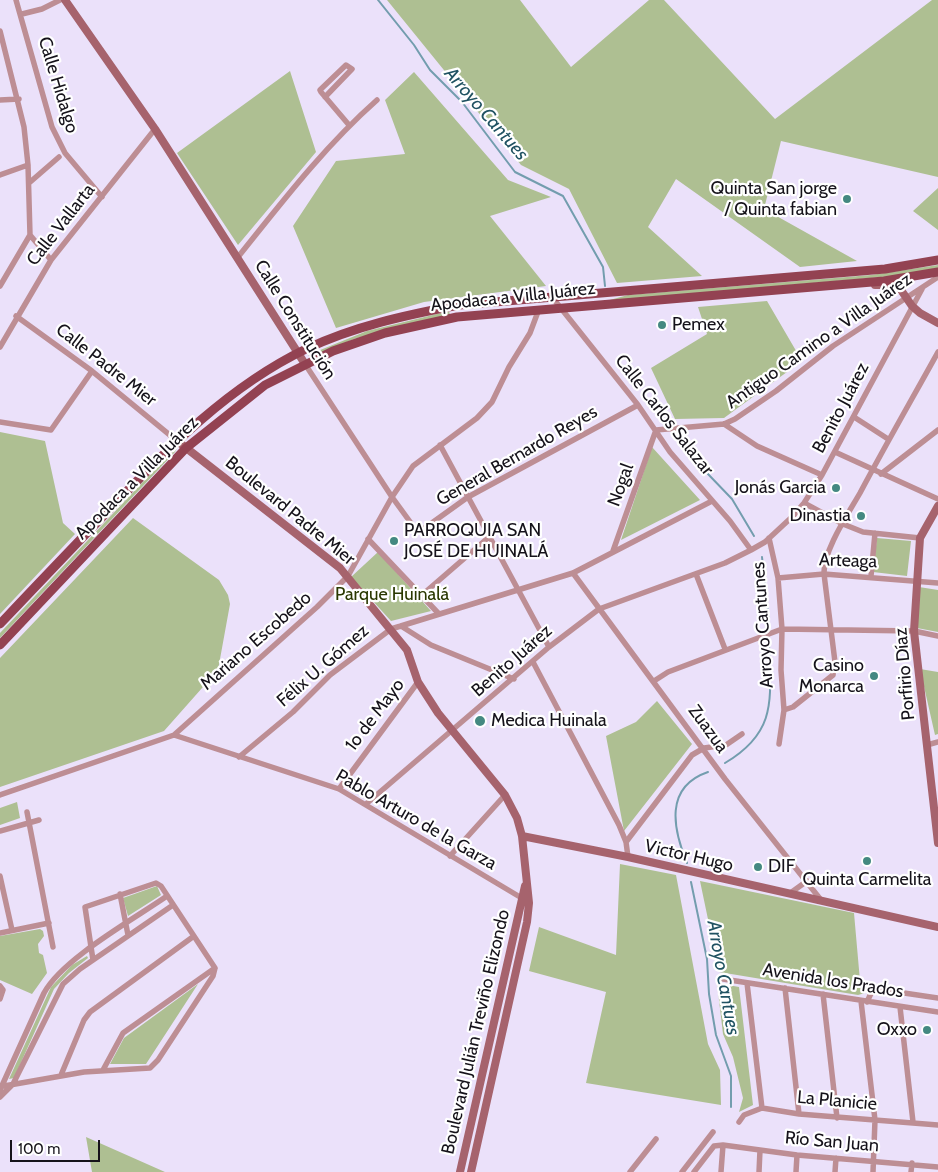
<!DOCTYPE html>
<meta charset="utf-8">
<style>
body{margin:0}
#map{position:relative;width:938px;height:1172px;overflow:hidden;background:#ebe1fa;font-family:Cabin,sans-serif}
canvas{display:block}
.scale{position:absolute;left:10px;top:1140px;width:90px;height:22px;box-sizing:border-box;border:2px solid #15121a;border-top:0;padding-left:6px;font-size:15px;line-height:18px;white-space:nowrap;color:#15121a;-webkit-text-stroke:4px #fff;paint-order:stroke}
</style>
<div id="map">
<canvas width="938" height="1172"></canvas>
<div class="scale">100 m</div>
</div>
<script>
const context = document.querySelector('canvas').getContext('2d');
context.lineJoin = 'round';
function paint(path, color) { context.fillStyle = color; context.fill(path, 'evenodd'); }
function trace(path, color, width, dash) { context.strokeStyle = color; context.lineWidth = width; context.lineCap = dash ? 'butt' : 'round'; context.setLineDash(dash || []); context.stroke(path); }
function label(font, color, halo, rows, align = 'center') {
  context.font = font + ' Cabin,sans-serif'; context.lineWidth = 4.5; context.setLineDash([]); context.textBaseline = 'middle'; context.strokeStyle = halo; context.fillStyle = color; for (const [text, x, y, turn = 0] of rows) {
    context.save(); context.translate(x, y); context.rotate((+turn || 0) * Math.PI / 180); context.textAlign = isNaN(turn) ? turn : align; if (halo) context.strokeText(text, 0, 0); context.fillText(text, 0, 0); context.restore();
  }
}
const green = new Path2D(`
 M 387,0 L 520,0 L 571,67 L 649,0 L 664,0 L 775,119 L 932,0 L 938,0 L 938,177 L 781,141 L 764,209 L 857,261 L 800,267 L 676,179 L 648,227 L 702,276 L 617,283 L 569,189 L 521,165 Z
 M 290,71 L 316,152 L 238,245 L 177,153 Z
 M 414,72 L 508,180 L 551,197 L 490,216 L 546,286 L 424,302 L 336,328 L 293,226 L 336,161 L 405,154 L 385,100 Z
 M 938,188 L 938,230 L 913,211 Z
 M 938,265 L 938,268 L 894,276 L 606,301 L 628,295 L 871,275 Z
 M 767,301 L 802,361 L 724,418 L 675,419 L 651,368 L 707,334 L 698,307 Z
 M 445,312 L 449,311 L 450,315 L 407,324 L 354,339 L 311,357 L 308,355 L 367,331 Z
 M 0,432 L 45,441 L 63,523 L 75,534 L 0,614 Z
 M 652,447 L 700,500 L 621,540 Z
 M 175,448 L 177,448 L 175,452 L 0,638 L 0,633 Z
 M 133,518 L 219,580 L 228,595 L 230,604 L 218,670 L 164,731 L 0,787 L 0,658 Z
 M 877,538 L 911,541 L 907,576 L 873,572 Z
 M 378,552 L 431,611 L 391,621 L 351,577 Z
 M 919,587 L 938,590 L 938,632 L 917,628 Z
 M 920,669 L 938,672 L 938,734 L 935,735 Z
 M 657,701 L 692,744 L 624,831 L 606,736 L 636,722 Z
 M 17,802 L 20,818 L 0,825 L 0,808 Z
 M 620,864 L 676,875 L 708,1044 L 720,1070 L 721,1105 L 586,1083 L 606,992 L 529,971 L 539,927 L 616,955 Z
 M 700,881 L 854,913 L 860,981 L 865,993 L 858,995 L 719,972 Z
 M 157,886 L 161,895 L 128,916 L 123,898 Z
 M 40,929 L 43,931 L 44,936 L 38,944 L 39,953 L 43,955 L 47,973 L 32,994 L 0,980 L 0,936 Z
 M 87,956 L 88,958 L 69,973 L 54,989 L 14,1078 L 9,1079 L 51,987 L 72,965 Z
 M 717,983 L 739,987 L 753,1105 L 739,1112 L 743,1098 L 733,1057 L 723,1034 Z
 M 198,984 L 146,1064 L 110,1064 L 124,1038 Z
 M 86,1137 L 165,1172 L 92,1172 Z`);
const stream = new Path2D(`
 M 378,0 L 414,45 L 430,70 L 462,102 L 515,172 L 563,196 L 603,267 L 605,286
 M 676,436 L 682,447 L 732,499 L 754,536
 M 762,557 L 769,623
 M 725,763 C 779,731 770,697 769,643
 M 687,863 C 673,829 664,787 708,772
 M 691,882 L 707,959 L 709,994 L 716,1035 L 731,1076 L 731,1107`);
const street = new Path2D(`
 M 16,0 L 52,127 L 65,153 L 102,197
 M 22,14 L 42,9 L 60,0
 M 0,31 L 24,127 L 28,165 L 30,235
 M 325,97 L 352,69 L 346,65 L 320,90 L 321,92 L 349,125
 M 0,100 L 19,99
 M 0,175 L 28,165
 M 29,183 L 59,157
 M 30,235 L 51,260
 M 238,257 C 282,202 324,147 377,100
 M 0,286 L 30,235
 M 552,297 L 638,405 L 670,452 L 730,521 L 751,550
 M 16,316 L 92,371 L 176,440
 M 0,347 L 51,260 L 155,129
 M 305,364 L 392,497 L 416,530 L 422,530 L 468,497 L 638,405
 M 854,417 L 888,439
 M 0,422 L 51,430 L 92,371
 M 724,424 L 757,446 L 822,475
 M 656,430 L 724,424 L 735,419 L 776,391 L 833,346 L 938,277
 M 440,445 L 549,647
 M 835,452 L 938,499
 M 881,474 L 938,430
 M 804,503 L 843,524 L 863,532 L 920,538
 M 769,538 L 778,578 L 782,629 L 781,670 L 784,710 L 779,744
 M 368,539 L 439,614
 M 613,551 L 656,430
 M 573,573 L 725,779 L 821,900
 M 696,574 L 725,649
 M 871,576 L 875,533
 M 778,578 L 824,574 L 938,583
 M 422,595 L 489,537
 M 401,626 L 431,645 L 514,679
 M 533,662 L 619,825 L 626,842 L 628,857
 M 654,681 L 668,672 L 782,629 L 914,631 L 938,636
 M 784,710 L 793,707 L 833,675 L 835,662 L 824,574 C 823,551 848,514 860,493 C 885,446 912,399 938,352
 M 174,735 L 339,789 L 525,900
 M 927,745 L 938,742
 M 239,757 L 293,712 L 330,675 L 391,629 L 573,573 L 712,501
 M 339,789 L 418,682
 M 0,795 L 174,735 L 317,607 L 348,576 L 392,497 L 413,466 L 477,418 L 492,402 L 509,367 L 530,333 L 539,309
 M 366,804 L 549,647 L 599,609 L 725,563 L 751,550 L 765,542 L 793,516 L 804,503 L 822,475 L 922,289
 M 27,812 L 53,947
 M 0,831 L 39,820
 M 626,842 L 692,755 L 704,748 L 726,745 L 742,734
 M 450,856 L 505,795
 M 0,876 L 12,930
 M 120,894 L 128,935
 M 789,894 L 807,881
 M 0,933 L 49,923
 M 723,979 L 938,1012
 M 747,983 L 762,1108
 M 0,986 L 3,990 L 0,999
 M 785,988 L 799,1114
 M 823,994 L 837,1118
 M 861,1001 L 875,1120 L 873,1172
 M 867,1002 L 872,991 L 877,989 L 938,998
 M 900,1007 L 913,1122
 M 103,1070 L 123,1033 L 215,968
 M 61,1075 L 84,1020 L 90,1012 L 194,936
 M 4,1086 L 84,1072 L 150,1068 L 158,1060 L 213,976 L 215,968 L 161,886 L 156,883 L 85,907 L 93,960
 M 0,1090 L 44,993 C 62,959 134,919 167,896
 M 0,1097 L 13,1084 L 63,984 L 80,969 L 173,905
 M 739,1122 L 744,1115 L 762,1108 L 799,1114 L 938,1125
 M 630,1172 L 656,1139
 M 682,1172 L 713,1132
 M 694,1172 L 714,1146 L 723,1145 L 797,1155 L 938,1167
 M 721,1172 L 723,1145
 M 759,1172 L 760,1150
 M 796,1172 L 797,1155
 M 835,1172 L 836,1158
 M 911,1172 L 912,1163`);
const secondary = new Path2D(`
 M 65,0 L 155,129 L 305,364
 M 875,285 L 891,285 L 901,290 L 912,306 L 920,313 L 938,323
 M 176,440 L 340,568 L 407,650 L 418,682 L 438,713 L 505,795 L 517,818 L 522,836 L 529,903 L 527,922 L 471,1172
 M 938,506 L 920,538 L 914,631 L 938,843
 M 522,836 L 628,857 L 938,927
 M 460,1172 L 525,886`);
const primary = new Path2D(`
 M 0,624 C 36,586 73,547 110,509 C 168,448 229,386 306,349 C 355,326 406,315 459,305 L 885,269 L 938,260
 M 0,645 L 186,448 L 265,385 L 333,351 L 385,333 L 457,317 L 884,281 L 938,272`);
const markers = [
 [847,199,5,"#448981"],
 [662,325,5,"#448981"],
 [836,488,5,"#448981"],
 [861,516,5,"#448981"],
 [394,541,5,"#448981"],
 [874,676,5,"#448981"],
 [480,721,6,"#448981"],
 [867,861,5,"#448981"],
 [758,867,5,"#448981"],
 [927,1030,5,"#448981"]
];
const streetNames = [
 ["Calle Hidalgo",58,85,73],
 ["Calle Vallarta",61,225,-52],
 ["Apodaca a Villa Juárez",513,297,-6],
 ["Calle Constitución",295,320,58],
 ["Antiguo Camino a Villa Juárez",819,341,-35],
 ["Calle Padre Mier",106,365,38],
 ["Benito Juárez",841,408,-62],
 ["Calle Carlos Salazar",664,415,52],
 ["General Bernardo Reyes",517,456,-30],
 ["Apodaca a Villa Juárez",137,478,-45],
 ["Nogal",621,485,-70],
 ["Boulevard Padre Mier",290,511,39],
 ["Arteaga",848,561,2],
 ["Arroyo Cantunes",763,625,-94],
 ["Mariano Escobedo",256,641,-41],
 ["Benito Juárez",512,661,-41],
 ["Félix U. Gómez",323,666,-41],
 ["Porfirio Díaz",905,674,-95],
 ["1o de Mayo",375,715,-53],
 ["Zuazua",708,729,54],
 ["Pablo Arturo de la Garza",416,820,30],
 ["Victor Hugo",689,856,13],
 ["Avenida los Prados",833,981,9],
 ["Boulevard Julián Treviño Elizondo",476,1032,-77],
 ["La Planicie",837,1101,5],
 ["Río San Juan",832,1142,5]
];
const poiNames = [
 ["Quinta San jorge",837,189],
 ["/ Quinta fabian",837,210],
 ["Pemex",672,325,"left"],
 ["Jonás Garcia",826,488],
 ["Dinastia",851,516],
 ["PARROQUIA SAN",404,531,"left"],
 ["JOSÉ DE HUINALÁ",404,552,"left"],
 ["Casino",864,666],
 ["Monarca",864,687],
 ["Medica Huinala",491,721,"left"],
 ["DIF",768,867,"left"],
 ["Quinta Carmelita",867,880,"center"],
 ["Oxxo",917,1030]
];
const parkNames = [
 ["Parque Huinalá",392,595]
];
const waterNames = [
 ["Arroyo Cantues",486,114,49],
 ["Arroyo Cantues",723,978,80]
];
paint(green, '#aebf92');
trace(stream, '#739dae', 2);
trace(street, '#bd8e94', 5.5);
trace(secondary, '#a6636d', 8);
trace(primary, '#934252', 9);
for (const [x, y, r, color] of markers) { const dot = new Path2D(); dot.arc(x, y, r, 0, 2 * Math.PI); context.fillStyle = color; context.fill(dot); trace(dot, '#fff', 2); }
label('18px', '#15121a', '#fff', streetNames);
label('18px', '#15121a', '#fff', poiNames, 'right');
label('18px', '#293700', '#fff', parkNames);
label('italic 19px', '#205262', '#fff', waterNames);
</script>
